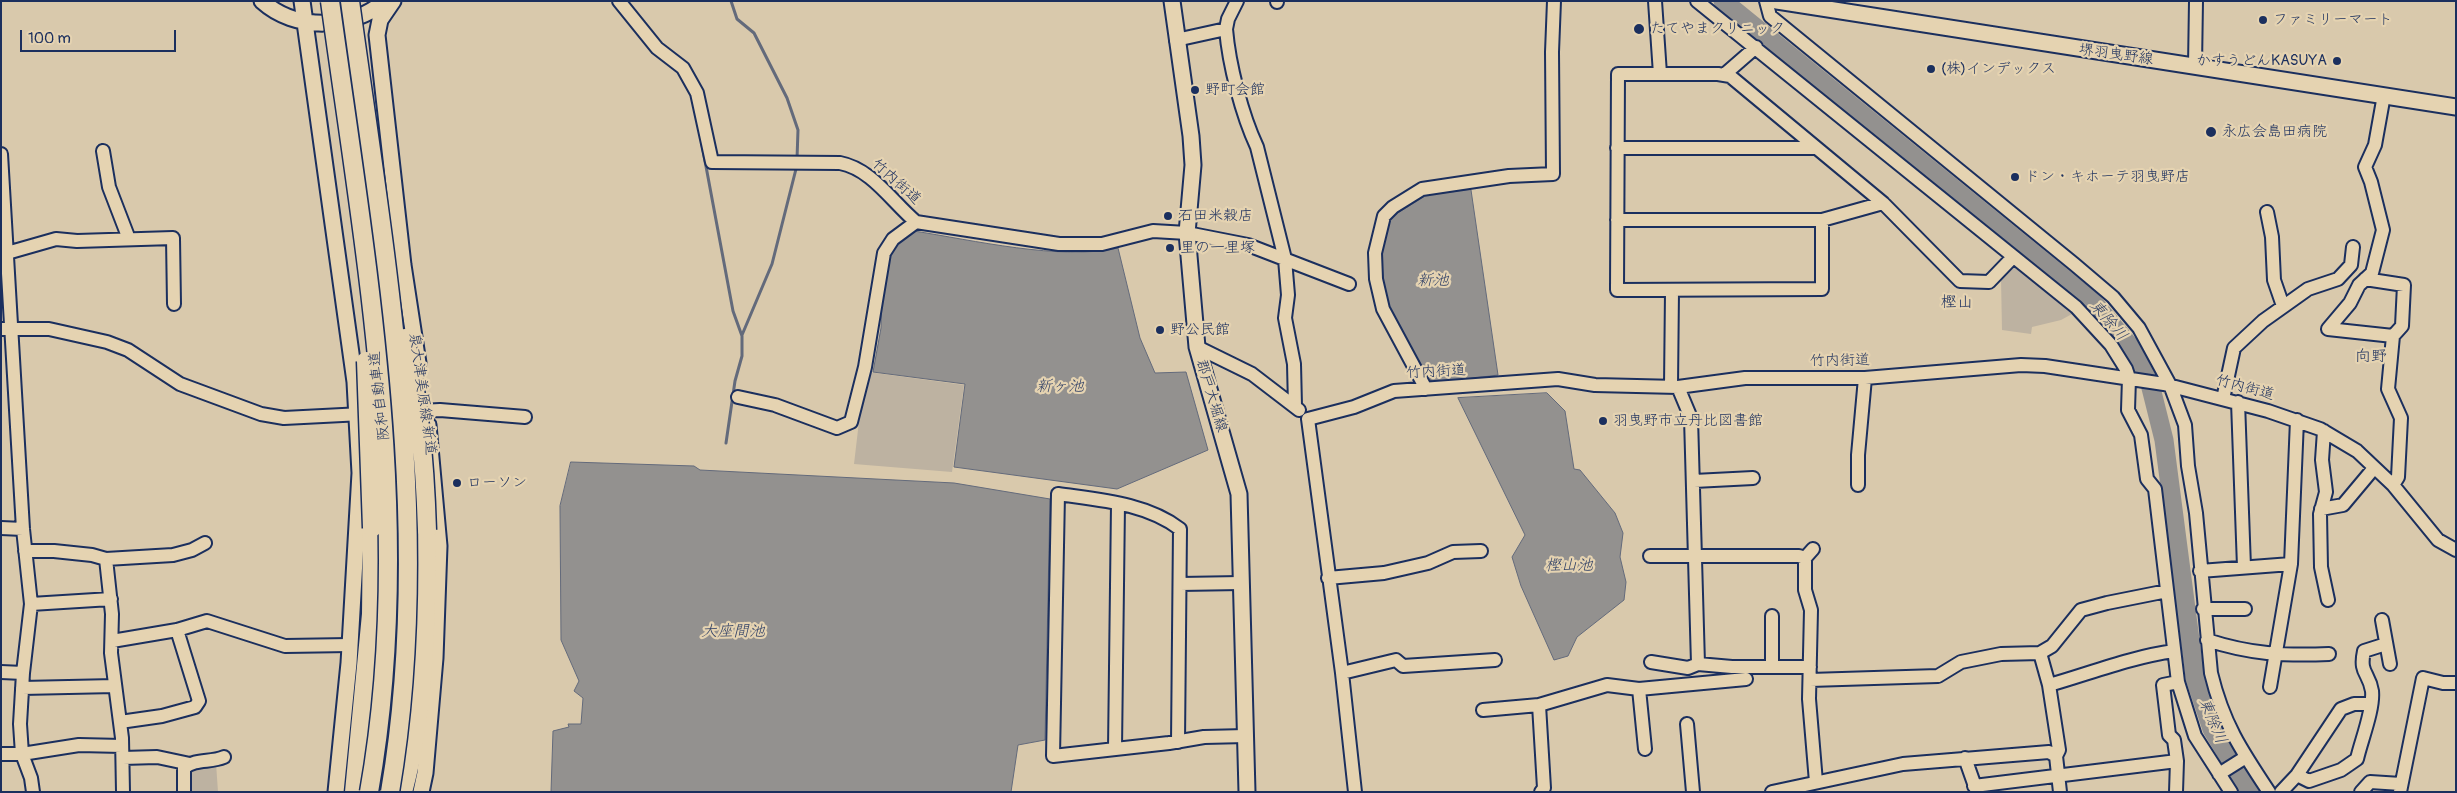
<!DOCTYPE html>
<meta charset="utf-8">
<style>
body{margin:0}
#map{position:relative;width:2457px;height:793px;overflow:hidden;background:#d9c9ac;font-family:Pangolin,sans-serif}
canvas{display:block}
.frame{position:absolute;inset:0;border:2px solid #1b2f5e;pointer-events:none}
.scale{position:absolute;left:20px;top:30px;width:156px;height:22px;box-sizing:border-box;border:2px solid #1b2f5e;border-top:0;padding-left:6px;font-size:15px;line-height:18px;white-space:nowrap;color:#1b2f5e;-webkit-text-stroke:4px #e5d3b1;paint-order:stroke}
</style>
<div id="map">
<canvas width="2457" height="793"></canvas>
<div class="frame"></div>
<div class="scale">100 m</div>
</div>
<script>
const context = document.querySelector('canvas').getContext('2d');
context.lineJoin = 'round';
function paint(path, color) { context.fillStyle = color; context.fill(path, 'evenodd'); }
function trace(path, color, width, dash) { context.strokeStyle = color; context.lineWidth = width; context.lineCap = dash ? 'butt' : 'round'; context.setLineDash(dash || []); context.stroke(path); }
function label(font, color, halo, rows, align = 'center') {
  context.font = font + ' Pangolin,"Klee One",sans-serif'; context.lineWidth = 4.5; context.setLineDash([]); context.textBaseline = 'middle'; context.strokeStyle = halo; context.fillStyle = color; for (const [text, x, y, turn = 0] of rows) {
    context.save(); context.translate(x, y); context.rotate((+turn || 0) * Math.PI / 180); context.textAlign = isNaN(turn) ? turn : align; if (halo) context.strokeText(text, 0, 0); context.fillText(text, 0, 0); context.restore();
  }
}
const green = new Path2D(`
 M 2016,267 L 2072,314 L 2061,320 L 2032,327 L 2031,334 L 2002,330 L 2001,278 L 2009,268 Z
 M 868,372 L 964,385 L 952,472 L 854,464 L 860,413 Z
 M 216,763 L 218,792 L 186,792 L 186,769 Z`);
const water = new Path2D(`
 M 1471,190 L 1498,375 L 1433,383 L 1409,347 L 1385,302 L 1381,249 L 1390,218 L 1426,195 Z
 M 914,231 C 972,240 1061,261 1118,248 L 1140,338 L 1155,373 L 1186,372 L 1208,450 L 1117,489 L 954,467 L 965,384 L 873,372 L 881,328 L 882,297 L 888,255 L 897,241 Z
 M 1547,393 L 1565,411 L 1574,469 L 1580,470 L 1615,513 L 1623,533 L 1620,557 L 1626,582 L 1624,600 L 1577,637 L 1568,656 L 1554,660 L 1521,586 L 1512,557 L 1525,535 L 1458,398 Z
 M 571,462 L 694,466 L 700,470 L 954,483 L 1050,499 L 1045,740 L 1018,745 L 1011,792 L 551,792 L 553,731 L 569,727 L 568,724 L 581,724 L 583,698 L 574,691 L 579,681 L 561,640 L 560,506 Z`);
const stream = new Path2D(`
 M 731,1 L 737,19 L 754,33 L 787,98 L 798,130 L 797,159
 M 702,145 L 733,311 L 742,336 L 742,356 L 735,381 L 726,443
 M 742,335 L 772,264 L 796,169`);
const river = new Path2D(`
 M 1723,1 L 2093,302 L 2129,345 L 2150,384 L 2164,440 L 2195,678 L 2212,729 L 2250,792`);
const minor = new Path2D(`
 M 619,1 L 657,48 L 683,68 L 697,93 L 712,162 L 840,163 C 872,169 892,202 916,222 L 1059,244 L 1102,244 L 1153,231 L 1187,233 L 1248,245 L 1349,284
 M 1655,1 L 1660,74
 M 1697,1 L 2076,307 L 2111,345 L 2126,369 L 2129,378 L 2128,410 L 2141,435 L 2147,479 L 2155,489 L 2178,682 L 2195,736 L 2231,792
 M 1766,1 L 1770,16 L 2074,264 L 2113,297 L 2139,328 L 2170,385 L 2185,425 L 2188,466 L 2196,513 L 2211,673 C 2223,723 2241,750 2269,792
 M 1277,2 L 1277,1
 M 1226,29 L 1228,19 L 1237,1
 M 1176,40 L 1226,29 C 1229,65 1242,115 1257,147 L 1285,259 L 1288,295 L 1285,318 L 1294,364 L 1295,406
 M 2195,66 L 2196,1
 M 1725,74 L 1756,47
 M 2384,95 L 2375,145 L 2365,167 L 2371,182 L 2383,230 L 2372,273 L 2359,285 L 2350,303 L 2328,329 L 2393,336
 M 1617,148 L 1815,148
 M 103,151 L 109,187 L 129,239
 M 1,154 L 23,529 L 31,604 L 23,673 L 20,724 L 22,754 L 31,778 L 33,792
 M 2267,212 L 2272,237 L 2274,280 L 2283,306
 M 1617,220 L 1822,220 L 1883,203
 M 1822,220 L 1822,289 L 1617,290 L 1618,74 L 1718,74 L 1730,76 L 1883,203 L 1960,281 L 1989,282 L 2013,257
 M 7,253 L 56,239 L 77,241 L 173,238 L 174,304
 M 2365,279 L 2404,285 L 2402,326 L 2393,336 L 2388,389 L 2401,418 L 2398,477 L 2393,485
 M 1,329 L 49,329 L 107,342 L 128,350 L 180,384 L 261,414 L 284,418 L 440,410 L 525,417
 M 1197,347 L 1252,374 L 1299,410
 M 1671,386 L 1672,291
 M 1678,387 L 1691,418 L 1698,664
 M 1426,389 L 1383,309 L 1376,279 L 1375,253 L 1384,216 L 1393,207 L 1422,189 L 1509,176 L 1553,174 L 1552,52 L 1554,1
 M 738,397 L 775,405 L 837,428 L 851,422 L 865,367 L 884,253 L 893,239 L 916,222
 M 2223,399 L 2234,348 L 2263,321 L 2308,289 L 2338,279 L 2351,265 L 2353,247
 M 2238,402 L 2244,567
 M 1308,419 L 1354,407 L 1394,391 L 1558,379 L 1595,385 L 1678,387 L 1745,378 L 1865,378 L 2021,365 L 2045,366 L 2164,384 L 2268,411 L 2320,429 L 2357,451 L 2393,485 L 2438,540 L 2456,550
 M 1308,419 L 1342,673 L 1355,792
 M 2324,431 L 2322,460 L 2326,492 L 2320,514 L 2321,567 L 2328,600
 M 1694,481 L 1753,478
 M 1858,485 L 1858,455 L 1865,378
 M 2321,509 L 2343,505 L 2374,468
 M 1,528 L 23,529
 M 1813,549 L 1805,558 L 1805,590 L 1811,610 L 1809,699 L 1816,782
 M 25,551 L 54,551 L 92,555 L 106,559 L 173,555 L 192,550 L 205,543
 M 1650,556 L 1799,556 L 1805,558
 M 106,559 L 112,614 L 111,653 L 122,738 L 123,792
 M 2200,571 L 2291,564
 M 1328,578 L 1384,573 L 1428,563 L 1453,552 L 1481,551
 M 1180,584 L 1241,583
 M 31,604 L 111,599
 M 2203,609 L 2245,609
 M 2382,620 L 2390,664
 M 2207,640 C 2250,654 2284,656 2329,654
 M 112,641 L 177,630 L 207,621 L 285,646 L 350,645
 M 2040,653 L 2049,685 L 2059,750 L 2056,756 L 2060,792
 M 1651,662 L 1688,668 L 1698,664 L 1732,667 L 1810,667
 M 1772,667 L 1772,616
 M 1,672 L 23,673
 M 1342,673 L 1396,660 L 1403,666 L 1495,660
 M 1810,680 L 1938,676 L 1961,662 L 2001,654 L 2040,653 L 2052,646 L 2081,610 L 2107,603 L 2167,591
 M 2049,685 C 2091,673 2131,657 2174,651
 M 2270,687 L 2291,564 L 2297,420
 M 22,688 L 115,686
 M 1639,689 L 1645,749
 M 1483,710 L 1539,705
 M 120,722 L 162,716 L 195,707 L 199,701 L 177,630
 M 1687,724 L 1693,792
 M 1178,742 L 1180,529 C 1146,503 1099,500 1058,494 L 1053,756 L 1169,743 L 1204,737 L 1246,736
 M 1115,749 L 1118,504
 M 1,754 L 22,754 L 79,745 L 122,746
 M 123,758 L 157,757 L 190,764
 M 1965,758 L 1977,792
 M 2177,761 L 2174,740 L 2169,735 L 2163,685 L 2178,682
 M 2219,774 L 2246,757
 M 2297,775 L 2309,781 L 2341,770 L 2357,759 C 2361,741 2374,709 2372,691 C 2369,672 2359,674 2364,651 L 2386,644
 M 1974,786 L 2177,761 L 2176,792
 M 184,792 L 184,768 C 196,758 210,763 224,757
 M 1541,792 L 1544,788 L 1539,705 L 1607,685 L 1639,689 L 1746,679
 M 1772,792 L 1903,764 L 2049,752 L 2056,756
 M 2281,792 L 2297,775 L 2341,709 L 2354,704 L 2371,704
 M 2361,792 L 2370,782 L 2401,784
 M 2400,792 L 2423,678 L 2443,683 L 2456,683`);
const major = new Path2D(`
 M 262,1 C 295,31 351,30 385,1
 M 302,1 L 355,382 L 360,473 L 349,663 L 336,792
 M 393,1 L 380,20 L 377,35 L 403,265 L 418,363
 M 1172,1 L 1191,136 L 1193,165 L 1187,233 L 1197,347 L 1239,494 L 1247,792
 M 1777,1 L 2456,107
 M 421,792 L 425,773 L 435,658 L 439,546 L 428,425`);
const highway = new Path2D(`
 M 354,792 L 371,614 L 372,528
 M 403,792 C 426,708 426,617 427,530`);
const highwayBridge = new Path2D(`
 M 330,1 C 366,263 416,528 369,792
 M 350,1 C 386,264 435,527 390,792
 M 405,338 C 420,401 425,465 427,530
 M 366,361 L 372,528`);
const markers = [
 [2263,20,5,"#1b2f5e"],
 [1639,29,6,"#1b2f5e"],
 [2337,61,5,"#1b2f5e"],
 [1931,69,5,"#1b2f5e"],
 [1195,90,5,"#1b2f5e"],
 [2211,132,6,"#1b2f5e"],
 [2015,177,5,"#1b2f5e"],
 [1168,216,5,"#1b2f5e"],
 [1170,248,5,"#1b2f5e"],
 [1160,330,5,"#1b2f5e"],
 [1603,421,5,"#1b2f5e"],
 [457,483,5,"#1b2f5e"]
];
const poiNames = [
 ["ファミリーマート",2273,20],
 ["たてやまクリニック",1650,29],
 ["かすうどんKASUYA",2327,61,"right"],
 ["(株)インデックス",1941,69],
 ["野町会館",1205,90],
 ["永広会島田病院",2222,132],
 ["ドン・キホーテ羽曳野店",2025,177],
 ["石田米穀店",1178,216],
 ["里の一里塚",1180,248],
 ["野公民館",1170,330],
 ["羽曳野市立丹比図書館",1613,421],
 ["ローソン",467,483]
];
const streetNames = [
 ["堺羽曳野線",2116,55,8],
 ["竹内街道",896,182,42],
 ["竹内街道",1840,361,-1],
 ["竹内街道",1436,372,-3],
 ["竹内街道",2245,388,15],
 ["泉大津美原線 新道",422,394,82],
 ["阪和自動車道",380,396,-96],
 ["郡戸大堀線",1211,396,73]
];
const waterNames = [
 ["新池",1433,281],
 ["東除川",2108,321,49],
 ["新ヶ池",1060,387],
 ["樫山池",1569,566],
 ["大座間池",733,632],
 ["東除川",2212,721,67]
];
const neighbourhoodNames = [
 ["樫山",1957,303],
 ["向野",2371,357]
];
paint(green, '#bdb2a1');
paint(water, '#93918f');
trace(water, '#636a7b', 1);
trace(stream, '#636a7b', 3);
trace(river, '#93918f', 19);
trace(minor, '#1b2f5e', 16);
trace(major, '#1b2f5e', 19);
trace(highway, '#1b2f5e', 21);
trace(minor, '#e5d3b1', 12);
trace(major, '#e5d3b1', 15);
trace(highway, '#e5d3b1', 18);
trace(highwayBridge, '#1b2f5e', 21, []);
trace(highwayBridge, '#e5d3b1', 18);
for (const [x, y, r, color] of markers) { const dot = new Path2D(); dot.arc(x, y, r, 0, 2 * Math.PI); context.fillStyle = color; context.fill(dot); trace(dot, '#e5d3b1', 2); }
label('15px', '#1b2f5e', '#e5d3b1', poiNames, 'left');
label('15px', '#1b2f5e', '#e5d3b1', streetNames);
label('italic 16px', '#334368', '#e5d3b1', waterNames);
label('16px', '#1b2f5e', '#e5d3b1', neighbourhoodNames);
</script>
